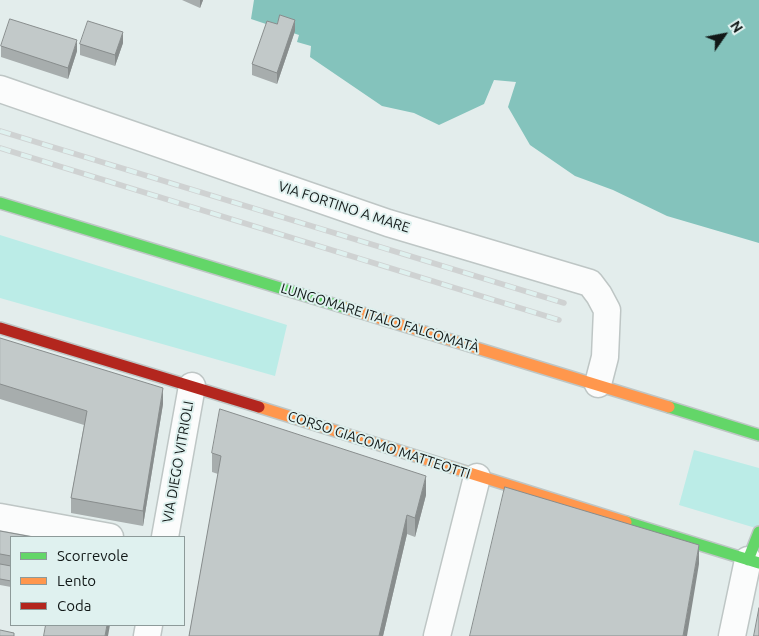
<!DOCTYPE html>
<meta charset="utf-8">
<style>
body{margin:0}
#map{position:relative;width:759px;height:636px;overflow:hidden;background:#e3edec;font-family:Ubuntu,sans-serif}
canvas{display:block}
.legend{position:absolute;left:10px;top:536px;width:175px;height:90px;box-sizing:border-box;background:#dff1ef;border:1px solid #8d9a99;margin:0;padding:6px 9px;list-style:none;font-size:15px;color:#111817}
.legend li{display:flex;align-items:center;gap:10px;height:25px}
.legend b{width:25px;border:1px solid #8d9a99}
.north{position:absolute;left:699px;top:10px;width:50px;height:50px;-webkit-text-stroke:4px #dff1ef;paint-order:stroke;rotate:57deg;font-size:14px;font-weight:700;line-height:20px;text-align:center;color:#111817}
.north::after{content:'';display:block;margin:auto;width:18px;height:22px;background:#111817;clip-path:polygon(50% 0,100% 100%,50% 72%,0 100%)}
</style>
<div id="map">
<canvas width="759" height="636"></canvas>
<ul class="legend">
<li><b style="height:6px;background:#63d668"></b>Scorrevole</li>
<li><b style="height:6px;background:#ff974d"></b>Lento</li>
<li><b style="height:6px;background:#b3261e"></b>Coda</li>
</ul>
<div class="north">N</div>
</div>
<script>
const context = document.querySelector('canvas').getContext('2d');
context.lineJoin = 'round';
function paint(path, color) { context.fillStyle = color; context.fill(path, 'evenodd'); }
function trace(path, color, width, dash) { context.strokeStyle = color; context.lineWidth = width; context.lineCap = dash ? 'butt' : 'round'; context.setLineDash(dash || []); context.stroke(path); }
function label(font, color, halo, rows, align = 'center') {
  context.font = font + ' Ubuntu,sans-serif'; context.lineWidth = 4; context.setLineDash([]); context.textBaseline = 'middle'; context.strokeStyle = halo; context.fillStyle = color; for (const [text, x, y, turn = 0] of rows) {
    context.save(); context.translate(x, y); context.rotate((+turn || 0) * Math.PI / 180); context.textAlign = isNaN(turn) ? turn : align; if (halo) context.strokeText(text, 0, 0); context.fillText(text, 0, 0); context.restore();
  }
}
const green = new Path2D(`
 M 0,235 L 287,325 L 275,376 L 0,298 Z
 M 694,450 L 759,468 L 759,529 L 679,505 Z`);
const water = new Path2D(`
 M 254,0 L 759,0 L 759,243 L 667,216 L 613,190 L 575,176 L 530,145 L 508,107 L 516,82 L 494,80 L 484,104 L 439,125 L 414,113 L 382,106 L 310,57 L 311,46 L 297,42 L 299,35 L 251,19 Z`);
const street = new Path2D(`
 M 0,89 L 388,223 L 590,283 L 599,295 L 607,310 L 605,357 L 598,384
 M 0,517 L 110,537
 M 165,537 L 192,386
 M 147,636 L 149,625
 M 437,636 L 477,477
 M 732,636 L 748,560`);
const fast = new Path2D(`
 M 0,203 L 346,308
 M 669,407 L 759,435
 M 626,522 L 759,563
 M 748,560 L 759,532`);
const slow = new Path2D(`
 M 346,308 L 669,407
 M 259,407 L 626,522`);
const jam = new Path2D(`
 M 0,328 L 259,407`);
const rail = new Path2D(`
 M 0,131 L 564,303
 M 0,148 L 559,320`);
const wall = new Path2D(`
 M 182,0 L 203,0 L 200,8 Z
 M 277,24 L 295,31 L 277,84 L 252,75 L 252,64 Z
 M 123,43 L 115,66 L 80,55 L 80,44 Z
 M 1,46 L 77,51 L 68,79 L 1,57 Z
 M 0,338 L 163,404 L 143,526 L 71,513 L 71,498 L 84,425 L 0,399 Z
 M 212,453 L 426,495 L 415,537 L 407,534 L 383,636 L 189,636 L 218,474 L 212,472 Z
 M 0,531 L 11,537 L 11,587 L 0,585 Z`);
const shadedWall = new Path2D(`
 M 200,0 L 203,0 L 200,8 Z
 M 295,20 L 295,31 L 277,84 L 277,73 Z
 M 123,32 L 123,43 L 115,66 L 115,55 Z
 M 77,40 L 77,51 L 68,79 L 68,68 Z
 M 163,388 L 163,404 L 143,526 L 143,511 Z
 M 426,476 L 426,495 L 415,537 L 415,518 Z
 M 407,515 L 407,534 L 383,636 L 379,636 Z
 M 699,545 L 699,564 L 687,636 L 683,636 Z
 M 107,625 L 110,625 L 108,636 L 105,636 Z`);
const building = new Path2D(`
 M 280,15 L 295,20 L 277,73 L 252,64 L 267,21 L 277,24 Z
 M 10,19 L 77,40 L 68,68 L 1,46 Z
 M 88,21 L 123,32 L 115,55 L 80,44 Z
 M 0,338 L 163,388 L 143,511 L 71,498 L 87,411 L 0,384 Z
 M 220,409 L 426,476 L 415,518 L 407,515 L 379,636 L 189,636 L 221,456 L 212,453 Z
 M 505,487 L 699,545 L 683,636 L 470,636 Z
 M 0,531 L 33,537 L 11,537 L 11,556 L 0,554 Z
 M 0,564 L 11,566 L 11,581 L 0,579 Z
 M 759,608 L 759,636 L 754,636 Z
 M 46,625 L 107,625 L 105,636 L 44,636 Z
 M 0,630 L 14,633 L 14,636 L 0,636 Z`);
const streetNames = [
 ["VIA FORTINO A MARE",344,207,18],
 ["LUNGOMARE ITALO FALCOMATÀ",380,318,17],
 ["CORSO GIACOMO MATTEOTTI",379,445,18],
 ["VIA DIEGO VITRIOLI",178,462,-80]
];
paint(green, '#bbece7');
paint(water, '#84c3bc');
trace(street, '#bec6c5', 29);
trace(fast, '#bec6c5', 14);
trace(slow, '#bec6c5', 14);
trace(jam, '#bec6c5', 14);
trace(street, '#fbfcfc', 26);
trace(fast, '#63d668', 11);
trace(slow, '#ff974d', 11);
trace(jam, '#b3261e', 11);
trace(rail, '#cfd2d2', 5.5);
trace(rail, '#dff1ef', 4, [11]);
paint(wall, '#a7adad');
paint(shadedWall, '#888d8d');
paint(building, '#c2c9c9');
trace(building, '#888d8d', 1);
label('14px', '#111817', '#dff1ef', streetNames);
</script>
